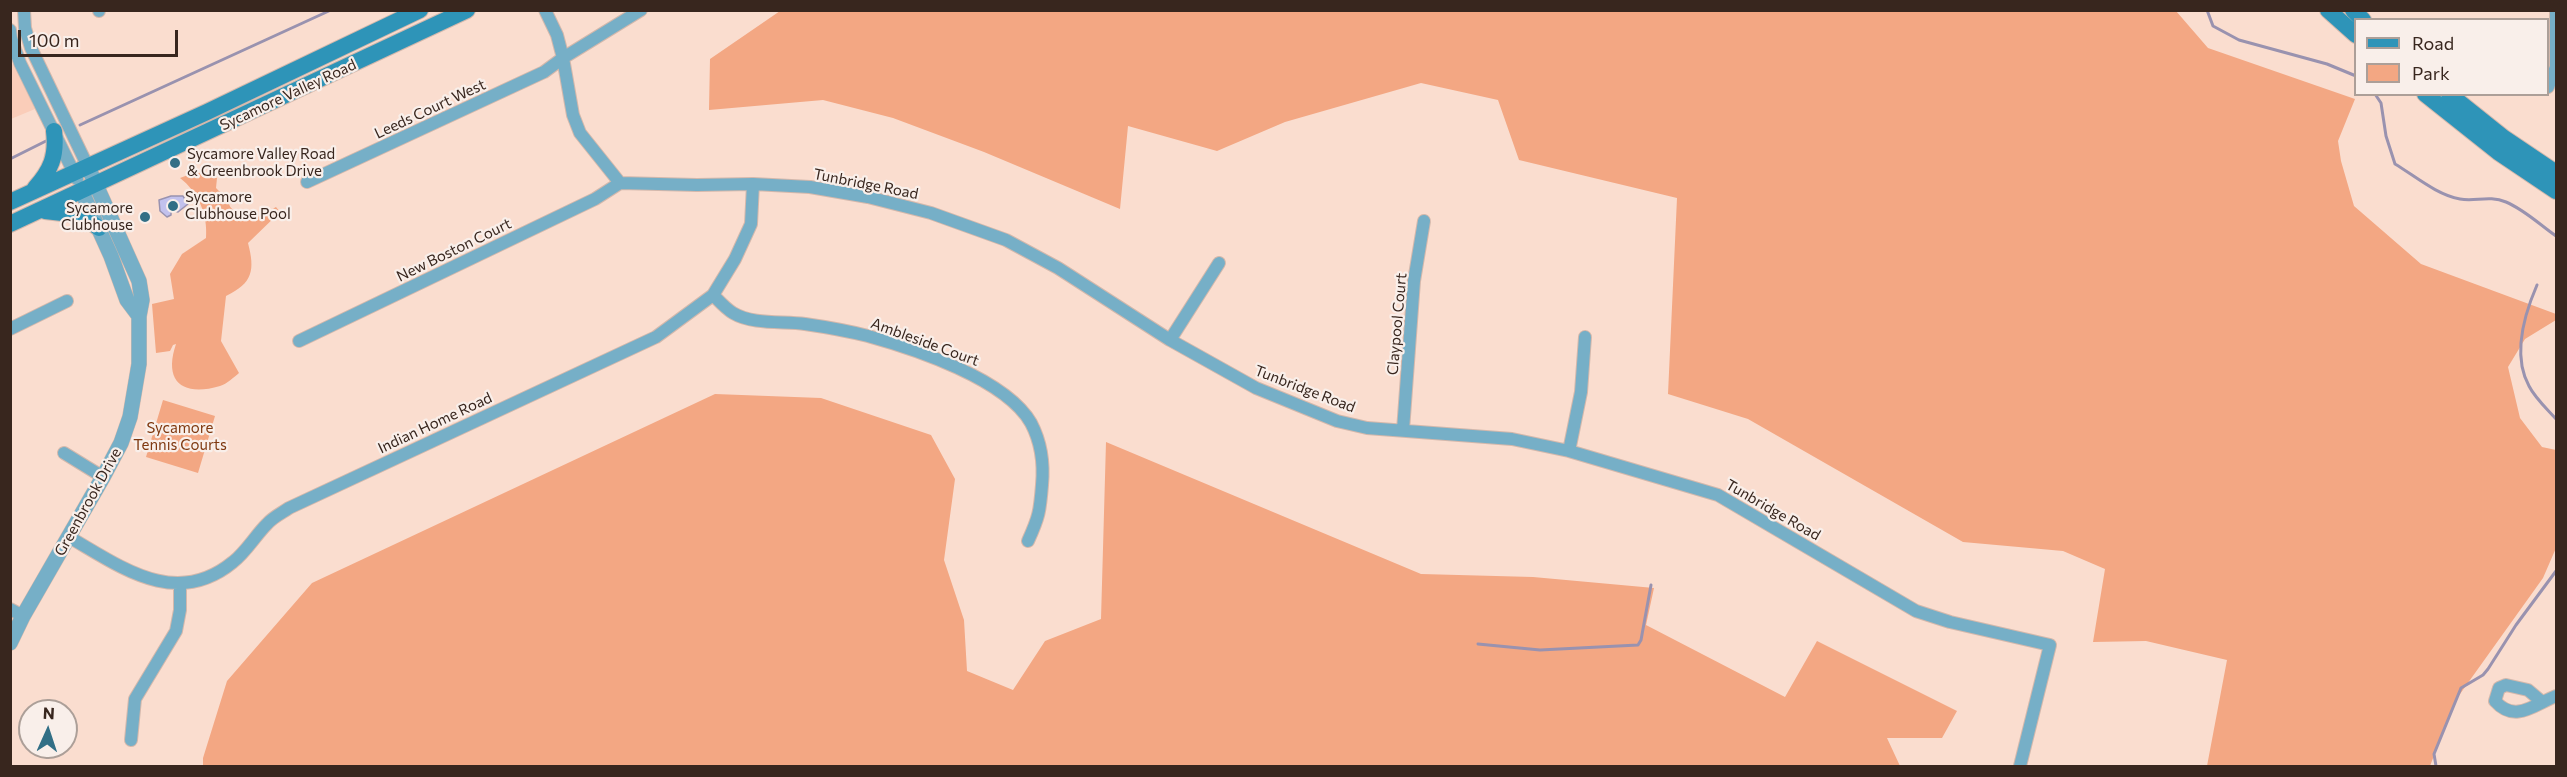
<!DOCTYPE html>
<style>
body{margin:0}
#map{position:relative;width:2567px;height:777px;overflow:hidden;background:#faddcf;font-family:Commissioner,sans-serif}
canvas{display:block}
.frame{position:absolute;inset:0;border:12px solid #38261e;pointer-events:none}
.legend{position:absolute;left:2354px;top:18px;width:195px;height:78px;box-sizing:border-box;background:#f9efea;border:2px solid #ac9f98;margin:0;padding:8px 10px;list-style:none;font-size:18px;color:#38261e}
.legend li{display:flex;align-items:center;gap:12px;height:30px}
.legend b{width:30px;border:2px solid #ac9f98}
.north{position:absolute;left:18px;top:699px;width:60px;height:60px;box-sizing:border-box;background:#f9efea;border:2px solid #ac9f98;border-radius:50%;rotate:3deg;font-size:16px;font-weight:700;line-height:24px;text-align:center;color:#38261e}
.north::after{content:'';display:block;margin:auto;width:21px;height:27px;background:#326f86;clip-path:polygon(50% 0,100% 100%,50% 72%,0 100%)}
.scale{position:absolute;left:18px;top:30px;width:160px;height:27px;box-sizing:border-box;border:3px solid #38261e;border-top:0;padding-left:8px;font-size:18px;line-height:21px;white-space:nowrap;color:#38261e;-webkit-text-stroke:4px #f9efea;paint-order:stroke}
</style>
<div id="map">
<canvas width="2567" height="777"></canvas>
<div class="frame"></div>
<ul class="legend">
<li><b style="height:8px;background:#2e94b8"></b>Road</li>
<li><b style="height:16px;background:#f3a783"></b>Park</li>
</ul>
<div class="north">N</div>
<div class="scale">100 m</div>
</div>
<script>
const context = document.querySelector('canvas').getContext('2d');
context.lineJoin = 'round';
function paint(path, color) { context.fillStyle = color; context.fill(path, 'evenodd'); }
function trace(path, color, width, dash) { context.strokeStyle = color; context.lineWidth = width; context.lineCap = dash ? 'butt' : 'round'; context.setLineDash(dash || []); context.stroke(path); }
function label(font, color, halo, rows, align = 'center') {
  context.font = font + ' Commissioner,sans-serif'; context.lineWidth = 4.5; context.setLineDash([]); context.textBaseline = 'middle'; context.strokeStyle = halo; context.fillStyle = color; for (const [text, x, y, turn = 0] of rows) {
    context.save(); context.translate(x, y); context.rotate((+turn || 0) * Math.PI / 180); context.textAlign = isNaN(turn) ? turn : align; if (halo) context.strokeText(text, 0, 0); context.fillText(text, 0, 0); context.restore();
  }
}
const built = new Path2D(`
 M 10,59 L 35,109 L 11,119 L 10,119 Z`);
const green = new Path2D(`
 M 780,11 L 2176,11 L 2208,48 L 2355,99 L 2338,141 L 2341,161 L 2354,206 L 2421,264 L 2556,314 L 2556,320 L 2525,339 L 2508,367 L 2520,418 L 2542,447 L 2556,450 L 2556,548 L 2543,578 L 2455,701 L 2430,766 L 2207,766 L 2227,660 L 2146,641 L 2093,642 L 2105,569 L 2063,551 L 1963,542 L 1748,419 L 1668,394 L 1677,198 L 1519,160 L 1498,100 L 1421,83 L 1285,122 L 1217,151 L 1128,126 L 1120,209 L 984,152 L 893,118 L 823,100 L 709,110 L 710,59 Z
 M 196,172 L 217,178 L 216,188 L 228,200 C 230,215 245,214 258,217 L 276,207 L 280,212 L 248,243 C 255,270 253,283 226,296 L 221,341 L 239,373 C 234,377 227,384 220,386 C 183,397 163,382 176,344 L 173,345 L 170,351 L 156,353 L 152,304 L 174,299 L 170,274 L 182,254 L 206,238 C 208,214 198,192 180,178 Z
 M 715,394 L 821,398 L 931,435 L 955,479 L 944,560 L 964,620 L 967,671 L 1013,690 L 1045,641 L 1101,619 L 1106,442 L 1421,574 L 1533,577 L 1654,588 L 1646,625 L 1785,697 L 1817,641 L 1957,711 L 1942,738 L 1887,738 L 1900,766 L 203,766 L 203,758 L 227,681 L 312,583 Z
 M 163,400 L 215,416 L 198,473 L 146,457 Z`);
const water = new Path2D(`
 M 171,196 L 183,196 L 188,204 L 178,212 L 171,210 L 171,215 L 167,217 L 160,211 L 159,200 Z`);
const stream = new Path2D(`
 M 2207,10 L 2213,26 L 2239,40 L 2327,64 L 2356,76
 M 2375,94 L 2381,103 L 2386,136 L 2395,164 C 2415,176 2437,195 2460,199 C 2475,202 2489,195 2506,202 C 2525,210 2540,225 2556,236
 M 80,125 L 331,10
 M 10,159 L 46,141
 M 2537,285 C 2524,315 2512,355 2529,386 C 2535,398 2547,409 2556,419
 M 1478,644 L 1540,650 L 1638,645 L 1641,640 L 1651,585
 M 2436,766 L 2434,754 L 2461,688 L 2483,675 L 2488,669 L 2516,625 L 2556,571`);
const minor = new Path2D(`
 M 24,10 L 25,28 L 31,48 L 88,167
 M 545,10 L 557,35 L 563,58 L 573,115 L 580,133 L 620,183 L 697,185 L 753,184 L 810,187 L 868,197 L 931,213 L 1006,240 L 1058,268 L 1170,340 L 1256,388 L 1337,421 L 1367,428 L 1512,439 L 1569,451 L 1718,495 L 1916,611 L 1950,622 L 2050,645 L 2020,766
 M 99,11 L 99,10
 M 10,30 L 11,38 L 20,63 L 77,179
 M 2548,87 L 2556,67 L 2556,10
 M 307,182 L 544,72 L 563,58 L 641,10
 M 713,295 C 719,301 726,309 733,313 C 753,325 783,321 805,324 C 826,327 848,331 868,336 C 915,349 1006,379 1031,423 C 1041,442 1044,464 1042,485 C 1040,511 1039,517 1028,541
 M 10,329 L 67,301
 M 1170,340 L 1219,263
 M 299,341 L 595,199 L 620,183
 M 1403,430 L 1414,281 L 1424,221
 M 1569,451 L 1581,392 L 1585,337
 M 64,453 L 103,477
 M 69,537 C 121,567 176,609 233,562 C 246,552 255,536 267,524 C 273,517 282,513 289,508 L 656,337 L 713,295 L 735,259 L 751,224 L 753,184
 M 10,609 L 23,616
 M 2541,701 L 2528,690 L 2506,685 L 2499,688 L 2495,701 C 2515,724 2535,704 2556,696
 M 131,740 L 135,699 L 176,631 L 180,610 L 180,584`);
const tertiary = new Path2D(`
 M 82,192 L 111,256 L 127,300 L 139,316
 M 10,643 L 23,616 L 103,477 L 121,443 L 130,417 L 139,364 L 139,316 L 142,300 L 139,281 L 88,167`);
const secondary = new Path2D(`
 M 2328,10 L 2356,35
 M 2353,10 L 2363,20
 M 2425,94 L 2498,152 L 2556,191
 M 2449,94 L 2504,138 L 2556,173
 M 35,188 C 51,170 57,156 54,131
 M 10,202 L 207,112 L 420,10
 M 45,211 L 80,215 L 99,228
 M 10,224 L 467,10`);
const markers = [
 [175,163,6,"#326f86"],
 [173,206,6,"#326f86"],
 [145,217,6,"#326f86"]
];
const streetNames = [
 ["Sycamore Valley Road",288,95,-25],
 ["Leeds Court West",430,109,-25],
 ["Tunbridge Road",866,184,11],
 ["New Boston Court",454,250,-26],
 ["Claypool Court",1397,324,-85],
 ["Ambleside Court",925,342,20],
 ["Tunbridge Road",1305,389,21],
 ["Indian Home Road",435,423,-25],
 ["Greenbrook Drive",88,502,-61],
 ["Tunbridge Road",1773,510,30]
];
const poiNames = [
 ["Sycamore Valley Road",187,154],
 ["& Greenbrook Drive",187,171],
 ["Sycamore",185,197],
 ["Clubhouse Pool",185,214],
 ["Sycamore",133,208,"right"],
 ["Clubhouse",133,225,"right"]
];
const parkNames = [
 ["Sycamore",180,428],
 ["Tennis Courts",180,445]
];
paint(built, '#facdb9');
paint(green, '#f3a783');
paint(water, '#c2c1ed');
trace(water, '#9992af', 1.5);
trace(stream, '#9992af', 3);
trace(minor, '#d3b8ac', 14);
trace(tertiary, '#d3b8ac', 16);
trace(secondary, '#d3b8ac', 18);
trace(minor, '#76afc7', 12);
trace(tertiary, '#76afc7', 15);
trace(secondary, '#2e94b8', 16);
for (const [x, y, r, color] of markers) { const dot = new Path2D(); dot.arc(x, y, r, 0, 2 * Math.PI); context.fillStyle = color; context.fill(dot); trace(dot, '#f9efea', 2); }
label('15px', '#38261e', '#f9efea', streetNames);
label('15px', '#38261e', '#f9efea', poiNames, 'left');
label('15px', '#7f380f', '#f9efea', parkNames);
</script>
